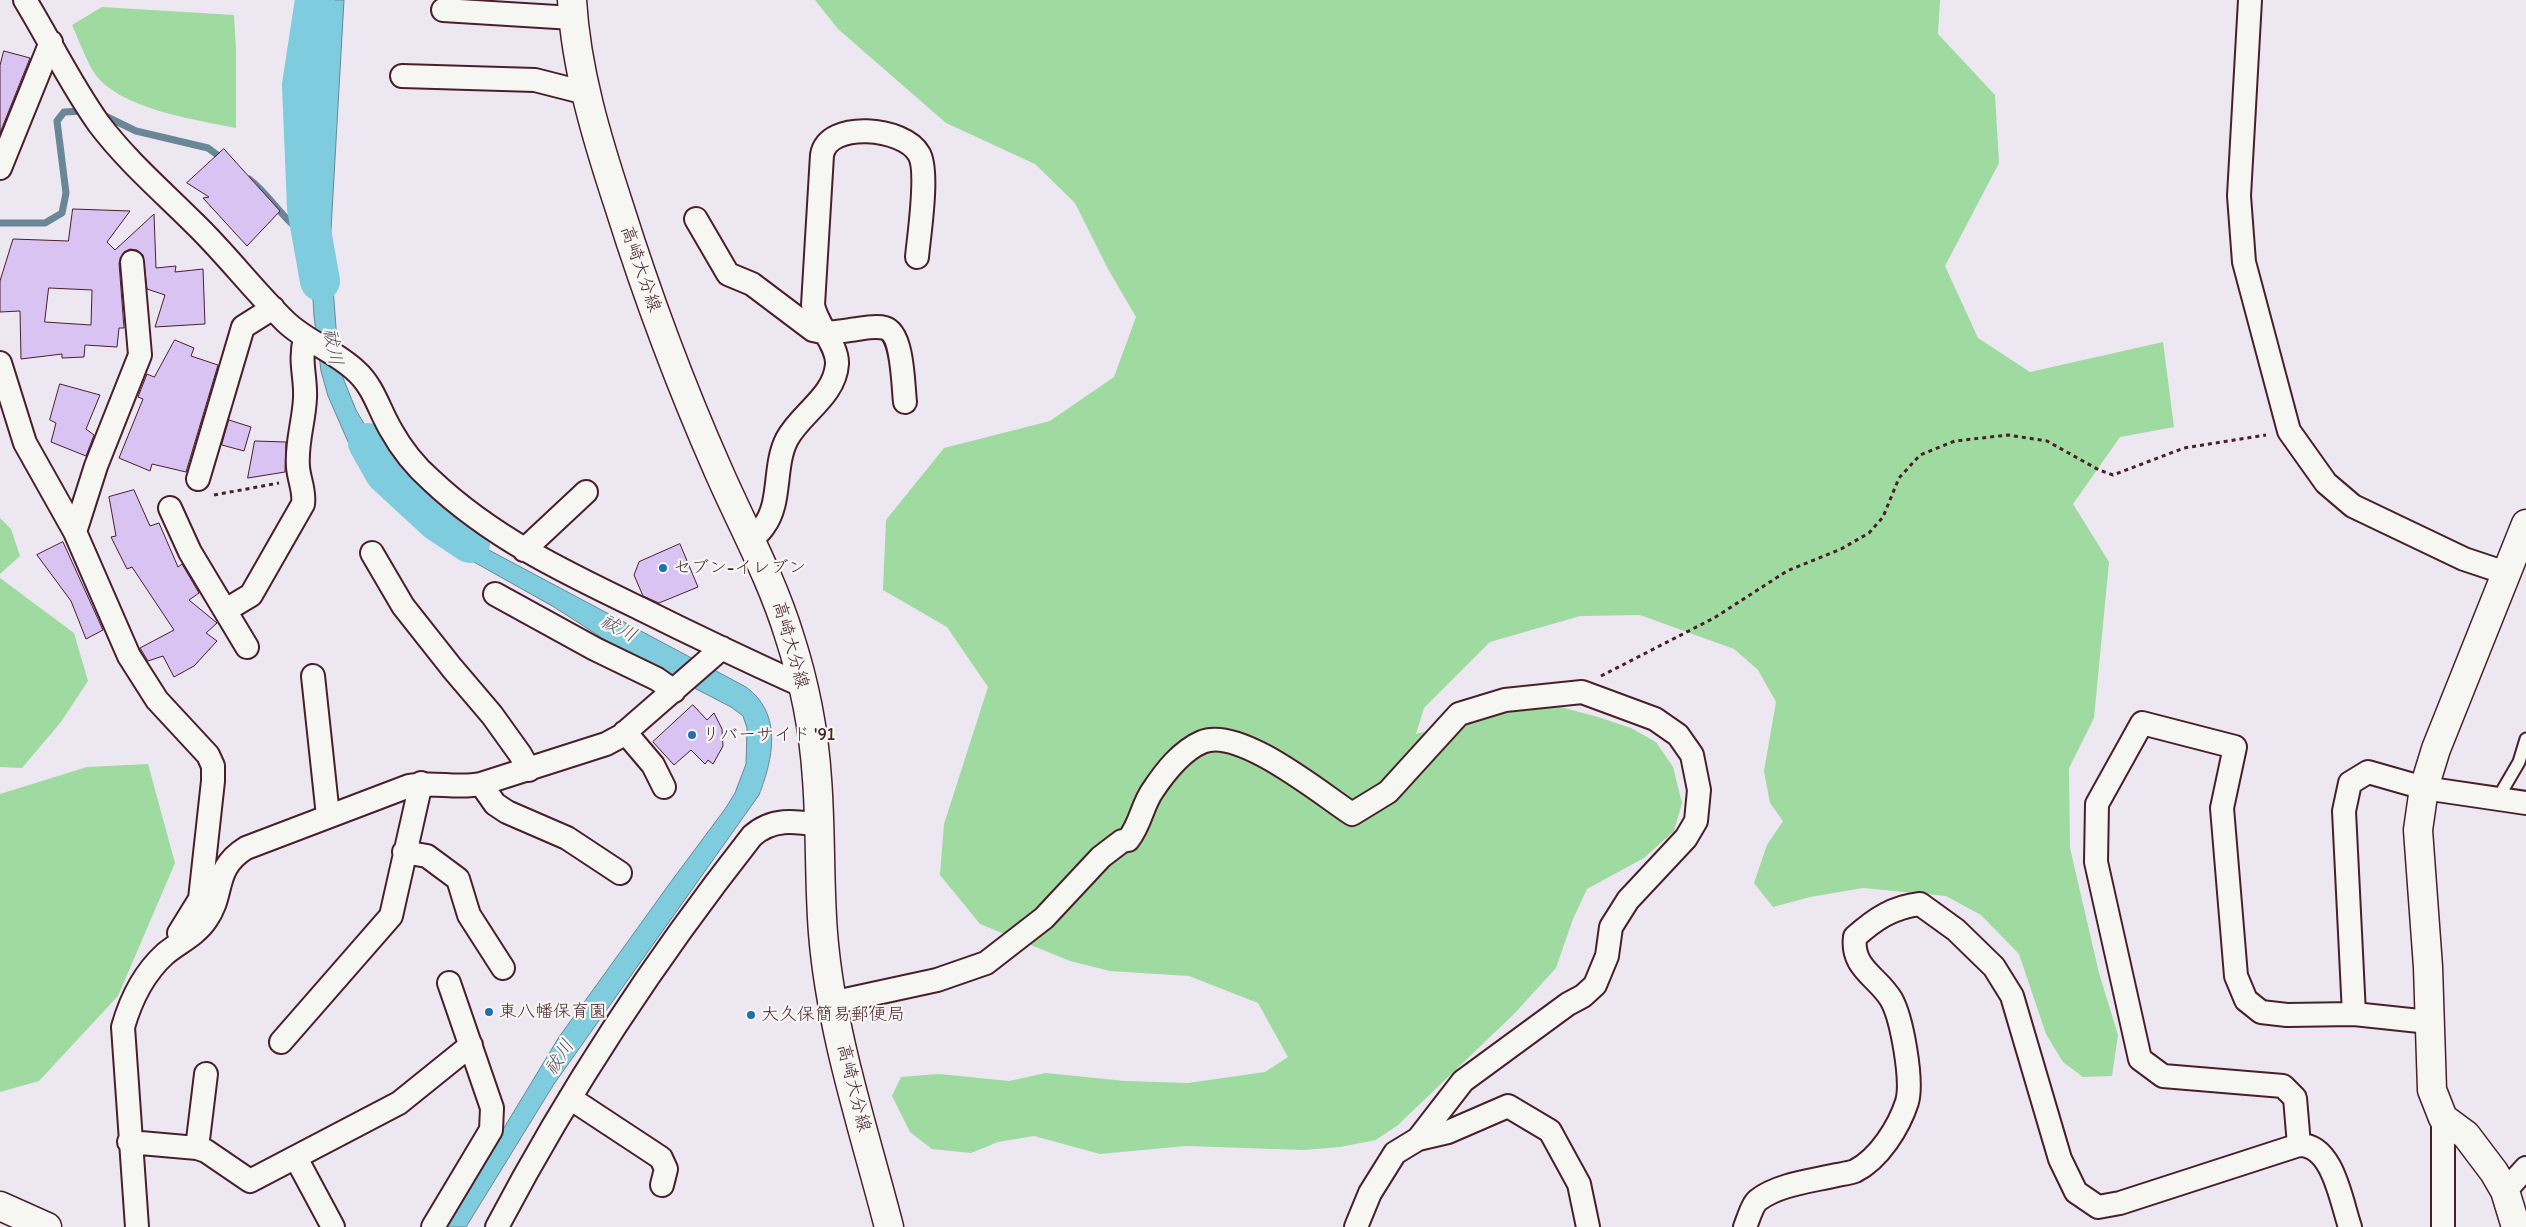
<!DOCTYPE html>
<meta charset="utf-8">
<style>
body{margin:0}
canvas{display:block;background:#ede7f2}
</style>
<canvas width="2526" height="1227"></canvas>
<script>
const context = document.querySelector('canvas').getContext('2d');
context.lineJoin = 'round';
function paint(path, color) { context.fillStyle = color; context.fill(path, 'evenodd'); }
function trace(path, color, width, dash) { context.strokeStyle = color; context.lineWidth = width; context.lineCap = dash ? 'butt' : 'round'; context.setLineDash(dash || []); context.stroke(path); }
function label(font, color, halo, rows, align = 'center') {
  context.font = font + ' Itim,"Klee One",sans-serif'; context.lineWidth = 4.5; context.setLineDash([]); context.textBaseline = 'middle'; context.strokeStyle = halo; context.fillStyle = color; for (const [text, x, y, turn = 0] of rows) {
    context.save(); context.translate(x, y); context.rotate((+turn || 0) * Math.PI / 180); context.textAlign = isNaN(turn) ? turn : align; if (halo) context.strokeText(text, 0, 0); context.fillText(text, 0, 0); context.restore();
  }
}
const green = new Path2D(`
 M 815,0 L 1940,0 L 1938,34 L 1995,95 L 1999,163 L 1945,266 L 1978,338 L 2030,372 L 2163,342 L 2174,427 L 2120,437 L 2073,504 L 2109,562 L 2094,718 L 2069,768 L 2070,848 L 2099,973 L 2118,1035 L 2112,1076 L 2083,1077 L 2063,1062 L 2046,1034 L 2019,954 L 1981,915 L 1946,896 L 1863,888 L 1810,897 L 1773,907 L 1754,883 L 1767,845 L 1783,821 L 1770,803 L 1764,771 L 1776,702 L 1758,670 L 1734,649 L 1640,615 L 1580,616 L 1490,642 L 1424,708 L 1416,734 L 1516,708 L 1557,706 L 1598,717 L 1631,728 L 1656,742 L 1673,767 L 1682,803 L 1674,831 L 1644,858 L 1587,889 L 1573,919 L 1556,968 L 1514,1014 L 1398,1125 L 1376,1140 L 1340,1147 L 1304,1150 L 1186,1146 L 1100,1154 L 1034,1136 L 998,1142 L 971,1153 L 932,1149 L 910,1132 L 892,1096 L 901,1077 L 939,1074 L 1009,1081 L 1046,1073 L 1125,1081 L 1188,1083 L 1265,1072 L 1288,1057 L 1258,1003 L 1189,976 L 1110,971 L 1070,961 L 980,924 L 940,875 L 944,824 L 988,687 L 947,627 L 883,590 L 886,520 L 944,448 L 1050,421 L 1114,377 L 1136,317 L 1108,269 L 1075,203 L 1035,164 L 946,123 L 838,29 Z
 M 102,7 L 234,15 L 236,51 L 236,128 C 196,120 129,110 100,80 C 89,69 79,40 72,25 Z
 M 0,518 L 11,529 L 20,556 L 0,574 Z
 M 0,578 L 74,633 L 88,681 L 61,722 L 22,768 L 0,767 Z
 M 148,764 L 175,863 L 118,996 L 39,1081 L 0,1092 L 0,794 L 87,767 Z`);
const water = new Path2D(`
 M 324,0 L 344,0 L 330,247 L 339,368 L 356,410 L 398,482 L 403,496 L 470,540 L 746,687 C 783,714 773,759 759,795 L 554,1084 L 466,1227 L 444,1227 L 559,1037 L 670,883 L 725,809 L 735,793 L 746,764 L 747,728 L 743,716 L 731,707 L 621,650 L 554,607 L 424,534 L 427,529 L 381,494 L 370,483 L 349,444 L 328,396 L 321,371 L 314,316 L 310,252 L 319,51 Z`);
const stream = new Path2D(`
 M 101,114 L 136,131 L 208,148 L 224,160
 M 249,179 C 273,197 284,225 313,238
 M 0,223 L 45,223 L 62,213 L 66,193 L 57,121 L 64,112 L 85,111`);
const river = new Path2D(`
 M 315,0 L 302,85 L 307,208 L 320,281
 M 368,443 L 385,473 L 437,521 L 470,543`);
const building = new Path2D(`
 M 4,51 L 30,58 L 0,133 L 0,66 Z
 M 224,149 L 280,211 L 247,246 L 203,198 L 209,197 L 187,183 Z
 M 73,209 L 130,211 L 107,242 L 115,250 L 154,214 L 156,268 L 176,266 L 175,272 L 203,269 L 205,324 L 155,327 L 165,295 L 147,289 L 143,255 L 137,250 L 130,249 L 124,252 L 119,263 L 124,328 L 119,328 L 117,347 L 85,345 L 84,357 L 62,358 L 62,354 L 21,359 L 20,311 L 0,312 L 0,281 L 13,239 L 68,241 ZM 49,288 L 92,290 L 91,325 L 45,322 Z
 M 175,340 L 194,348 L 191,356 L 218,365 L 186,472 L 152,464 L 150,471 L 119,458 L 143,399 L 138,397 L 147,374 L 154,377 Z
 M 60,384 L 100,395 L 86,429 L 94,435 L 86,456 L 51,442 L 56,423 L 50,420 Z
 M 229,420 L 251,427 L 244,451 L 222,445 Z
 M 255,441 L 286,442 L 285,472 L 248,478 Z
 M 134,490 L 150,526 L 159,523 L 178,567 L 182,564 L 199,593 L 189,600 L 217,623 L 206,633 L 217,641 L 194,666 L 174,677 L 163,656 L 148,661 L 140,648 L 174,630 L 132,567 L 127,569 L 111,537 L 116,536 L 109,497 Z
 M 63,542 L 103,630 L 86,639 L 71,601 L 37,555 Z
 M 680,544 L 698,587 L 659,603 L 643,596 L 634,575 L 639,562 Z
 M 693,705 L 707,720 L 714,713 L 722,729 L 723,746 L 713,764 L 708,760 L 705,764 L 691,750 L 674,765 L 653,742 Z`);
const path = new Path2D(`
 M 214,495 L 279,483
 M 1601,676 L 1714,618 L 1787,571 L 1841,549 L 1869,533 L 1883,517 L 1899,478 L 1920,455 L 1955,441 L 2008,435 L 2047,441 L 2099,470 L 2113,475 L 2184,448 L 2266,435`);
const service = new Path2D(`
 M 2498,798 L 2519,762 L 2526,739`);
const minor = new Path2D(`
 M 25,0 C 50,41 71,85 99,124 C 127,161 162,191 195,224 C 227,255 254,291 286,322 C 307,342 335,351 356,371 C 374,387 379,410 391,430 C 401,448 415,466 431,480 C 491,537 564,572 639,608 C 693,635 748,661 803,686
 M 2250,0 L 2239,196 L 2244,262 L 2289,431 L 2326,483 L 2353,506 L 2464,559 L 2506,573
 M 443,10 L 573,18
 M 402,76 L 535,80 L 586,93
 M 0,168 L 51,42
 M 696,219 L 728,274 L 752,284 L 813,330 C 826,334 837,332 850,330 C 861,329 874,325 885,328 C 903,333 903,385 905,402
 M 0,363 L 25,443 L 75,532 L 129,656 L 157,700 L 208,755 L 213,766 L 213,781 L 200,899 L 179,933
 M 198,479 L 243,327 L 273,308
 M 170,508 L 190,552 L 247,647
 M 75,532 L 96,466 L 140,355 L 132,262
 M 751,540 C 755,536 761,531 764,526 C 782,502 773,466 787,439 C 801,413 835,396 837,364 C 838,345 817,326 813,305 L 822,155 C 828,120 904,127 919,154 C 929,171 919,235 917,257
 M 524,550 L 586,492
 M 372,553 L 403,606 L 452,668 L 492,715 L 520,754 L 529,770
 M 495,594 L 595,649 L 657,679 L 674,691
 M 226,610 L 251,595 L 303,504 C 305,491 299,480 298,467 C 296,443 304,422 305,398 C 306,376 299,362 305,338
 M 313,676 L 328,816
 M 625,732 L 653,765 L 664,787
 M 481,784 L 495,804 L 507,812 L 567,838 L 620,873
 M 404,852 L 427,856 L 458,879 L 469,915 L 503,968
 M 831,1003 L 937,980 L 986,963 L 1044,918 L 1101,857 L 1122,841 L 1128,840 C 1141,824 1142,805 1153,790 C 1165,772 1181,751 1202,742 C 1239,726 1320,793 1352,814 L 1388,792 L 1459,714 L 1505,700 L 1582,692 L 1655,719 L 1678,735 L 1692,755 L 1699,790 L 1696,821 L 1686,838 L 1628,900 L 1611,927 L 1607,956 L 1595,985 L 1583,996 L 1568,1004 L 1463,1081 L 1418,1139
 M 2354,1014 L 2344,811 L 2350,783 L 2368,772 L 2424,788 L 2526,803
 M 281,1042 L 391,916 L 421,783
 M 570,1098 L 661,1158 L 666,1169 L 662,1185
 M 2443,1118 L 2443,1227
 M 129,1142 L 197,1148 L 206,1151 L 250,1181 L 399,1103 L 471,1045
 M 2299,1145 L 2295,1098 L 2283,1086 L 2163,1076 L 2140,1059 L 2096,862 L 2097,804 L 2142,723 L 2235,747 L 2222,808 L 2236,976 L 2246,1000 L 2261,1012 L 2287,1015 L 2354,1014 L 2429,1022
 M 197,1148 L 206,1074
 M 296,1158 L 333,1227
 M 2505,1191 L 2526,1168
 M 137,1227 L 123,1027 C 131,999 143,974 165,954 C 178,943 196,935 206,920 C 225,894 212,869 246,848 L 409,786 C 433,781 456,789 481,784 L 606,744 L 621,736 L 722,648
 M 433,1227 L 491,1130 L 492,1108 L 449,983
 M 497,1227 C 569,1090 656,958 752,836 C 772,818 794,821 819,825
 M 1356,1227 L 1370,1193 L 1395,1153 L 1418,1139 L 1448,1132 L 1508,1106 L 1550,1131 L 1579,1184 L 1588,1227
 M 1745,1227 C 1748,1220 1752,1205 1758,1200 C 1779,1184 1812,1181 1837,1175 C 1842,1174 1850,1173 1855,1171 C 1879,1159 1899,1127 1907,1102 C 1913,1081 1902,1018 1891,999 C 1877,976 1851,968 1855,937 C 1875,919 1893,907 1920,904 L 1956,930 L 1994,967 L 2012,996 L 2060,1159 L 2076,1192 L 2098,1207 L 2120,1203 L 2299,1145 C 2333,1144 2341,1201 2350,1227`);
const tertiary = new Path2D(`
 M 0,1206 L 47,1227
 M 2516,1227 L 2505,1191 L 2494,1172 L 2466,1135 L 2443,1118 L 2432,1090 L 2428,967 L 2418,830 L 2424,788 L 2436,749 L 2526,524`);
const secondary = new Path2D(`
 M 572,0 C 576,70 597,139 619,206 C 647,295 680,384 718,470 C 742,525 771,577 789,635 C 804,681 814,731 817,779 C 821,830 819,882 823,933 C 831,1033 864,1130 889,1227`);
const markers = [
 [663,568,5,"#1f6fb2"],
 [692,735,5,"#1f6fb2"],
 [489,1012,5,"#1f6fb2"],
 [751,1015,5,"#1f6fb2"]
];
const streetNames = [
 ["高崎大分線",640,269,71],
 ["高崎大分線",790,645,74],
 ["高崎大分線",853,1088,76]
];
const poiNames = [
 ["セブン-イレブン",673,568],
 ["リバーサイド '91",702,735],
 ["東八幡保育園",499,1012],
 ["大久保簡易郵便局",761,1015]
];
const waterNames = [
 ["祓川",332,347,80],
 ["祓川",618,629,28],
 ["祓川",560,1058,-57]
];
paint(green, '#9fdaa0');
paint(water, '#7eccdd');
trace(water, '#698796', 1);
trace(stream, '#698796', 7);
trace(river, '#7eccdd', 40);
paint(building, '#d8c3f3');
trace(building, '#4a1f2b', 1);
trace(service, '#4a1f2b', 15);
trace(minor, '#4a1f2b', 26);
trace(tertiary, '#4a1f2b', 31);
trace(secondary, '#4a1f2b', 31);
trace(path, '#4a1f2b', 3, [4, 4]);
trace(service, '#f6f6f2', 11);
trace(minor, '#f6f6f2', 22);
trace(tertiary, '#f6f6f2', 28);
trace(secondary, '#f6f6f2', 28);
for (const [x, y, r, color] of markers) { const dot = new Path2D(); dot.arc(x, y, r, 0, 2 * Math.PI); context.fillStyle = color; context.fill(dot); trace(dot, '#f6f6f2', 2); }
label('18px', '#4a1f2b', '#f6f6f2', streetNames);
label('18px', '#4a1f2b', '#f6f6f2', poiNames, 'left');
label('italic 19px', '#5a5360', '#f6f6f2', waterNames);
</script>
